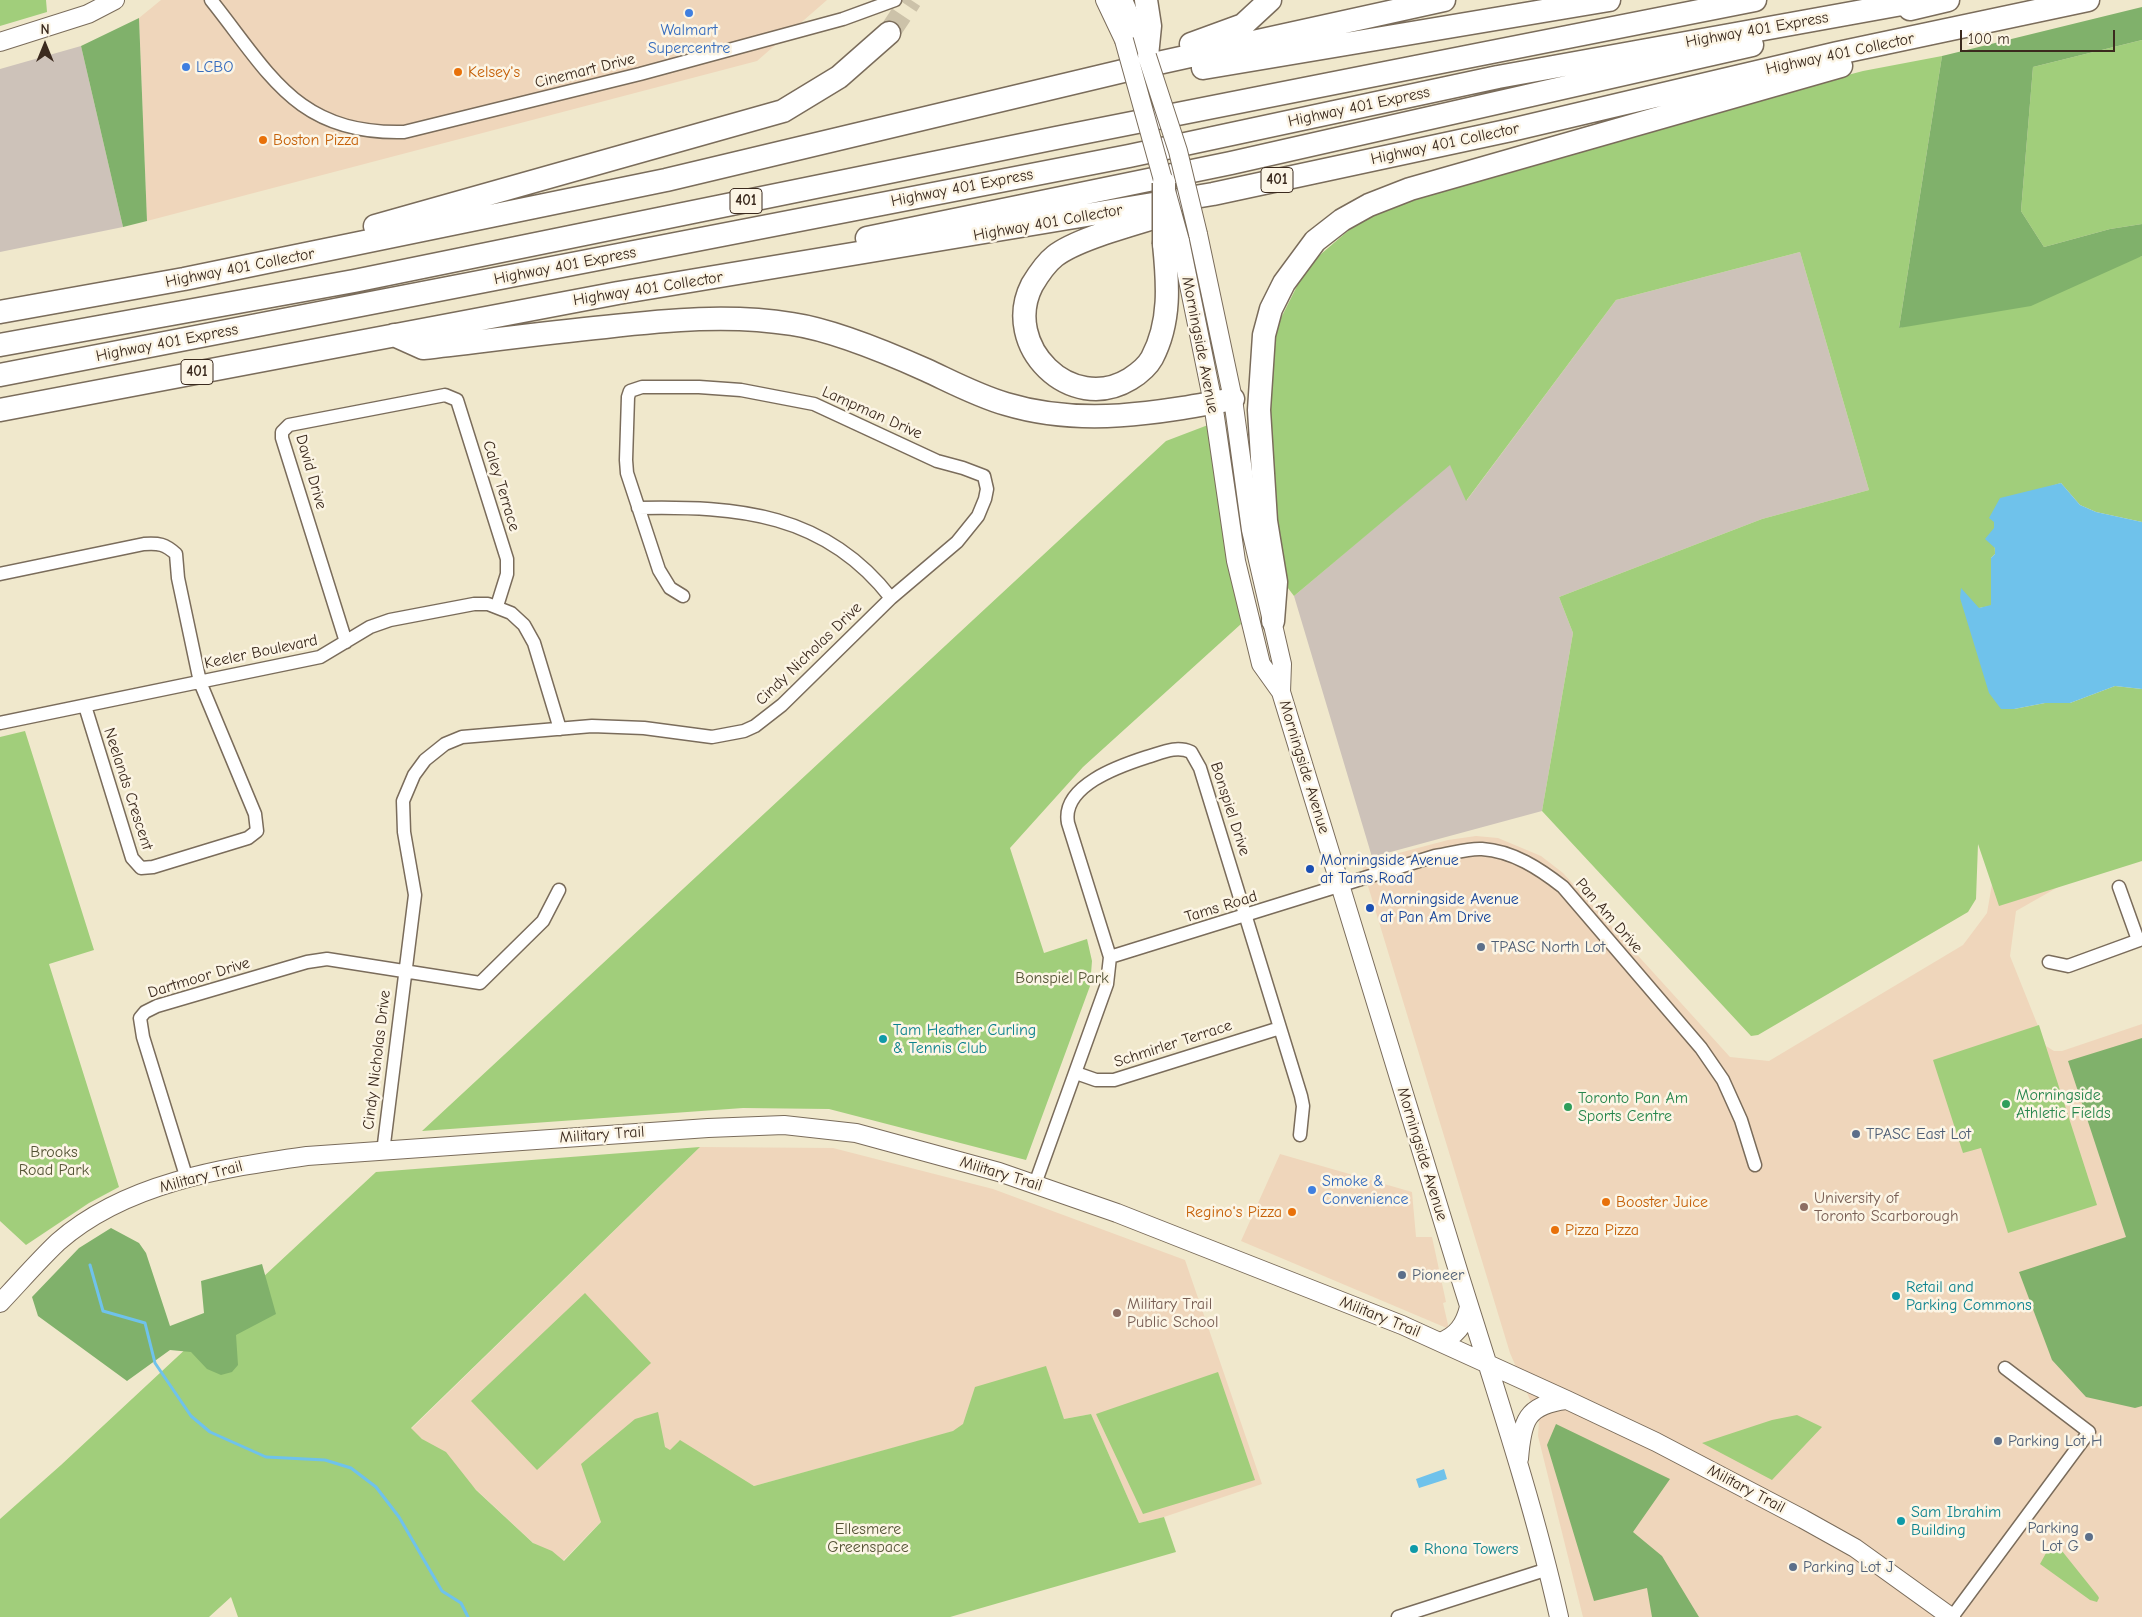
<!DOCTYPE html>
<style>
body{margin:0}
#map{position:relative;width:2142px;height:1617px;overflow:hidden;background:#f0e8cc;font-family:"Comic Neue",sans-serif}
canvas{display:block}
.north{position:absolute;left:20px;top:20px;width:50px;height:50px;-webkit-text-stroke:4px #fcf5e5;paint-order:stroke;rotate:0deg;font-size:14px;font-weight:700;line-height:20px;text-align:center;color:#3b2a1e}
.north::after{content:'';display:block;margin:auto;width:18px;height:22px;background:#3b2a1e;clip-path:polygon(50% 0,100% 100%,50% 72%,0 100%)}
.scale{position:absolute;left:1960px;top:30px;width:155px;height:22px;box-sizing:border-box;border:2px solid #3b2a1e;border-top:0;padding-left:6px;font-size:15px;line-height:18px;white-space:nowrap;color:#3b2a1e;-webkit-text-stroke:4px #fcf5e5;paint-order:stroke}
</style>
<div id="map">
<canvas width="2142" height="1617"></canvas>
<div class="north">N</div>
<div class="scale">100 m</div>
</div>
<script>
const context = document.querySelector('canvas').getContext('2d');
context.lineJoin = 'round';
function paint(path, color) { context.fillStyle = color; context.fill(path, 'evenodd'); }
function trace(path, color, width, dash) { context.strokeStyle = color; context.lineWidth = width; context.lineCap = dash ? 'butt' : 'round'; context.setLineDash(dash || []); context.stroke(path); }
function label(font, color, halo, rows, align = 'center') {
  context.font = font + ' "Comic Neue",sans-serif'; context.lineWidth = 5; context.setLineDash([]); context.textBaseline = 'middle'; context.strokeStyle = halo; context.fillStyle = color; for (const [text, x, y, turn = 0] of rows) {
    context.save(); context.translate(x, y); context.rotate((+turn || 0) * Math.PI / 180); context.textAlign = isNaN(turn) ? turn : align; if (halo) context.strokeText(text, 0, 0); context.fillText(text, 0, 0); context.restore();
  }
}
const built = new Path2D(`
 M 161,0 L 827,0 L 757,61 L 147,221 L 139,18 Z
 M 2015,752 L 2074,878 L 2016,911 L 2010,956 L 2046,1046 L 2054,1051 L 2062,1051 L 2142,1024 L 2142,1617 L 1583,1617 L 1538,1436 L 1539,1421 L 1510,1353 L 1361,863 L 1448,840 L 1476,836 L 1498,838 L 1541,856 L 1563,873 L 1730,1057 L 1769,1061 L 1963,945 L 1987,913 Z
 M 700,1147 L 833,1148 L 993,1189 L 1185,1260 L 1262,1484 L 1164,1517 L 1139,1523 L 1091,1414 L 1064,1419 L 1046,1367 L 962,1429 L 754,1486 L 679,1441 L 558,1566 L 411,1429 Z
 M 1280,1154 L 1412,1192 L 1416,1237 L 1432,1237 L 1446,1302 L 1443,1303 L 1449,1329 L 1241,1241 Z`);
const industrial = new Path2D(`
 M 81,46 L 123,227 L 0,252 L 0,69 Z
 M 1800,252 L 1869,490 L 1762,519 L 1559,597 L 1573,633 L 1542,811 L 1372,857 L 1294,596 L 1450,464 L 1467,500 L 1616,300 Z`);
const green = new Path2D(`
 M 0,0 L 46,0 L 47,12 L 0,26 Z
 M 2142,40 L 2142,224 L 2110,229 L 2044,247 L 2021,211 L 2033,67 Z
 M 1942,56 L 1899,328 L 2142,256 L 2142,522 L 2096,512 L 2080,505 L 2061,483 L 2039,490 L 1994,522 L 1995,554 L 1991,558 L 1991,606 L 1979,608 L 2014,709 L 2045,703 L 2070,703 L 2115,686 L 2142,689 L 2142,861 L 1999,906 L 1978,844 L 1976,899 L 1968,912 L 1758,1035 L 1751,1036 L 1542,811 L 1573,633 L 1559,597 L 1762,519 L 1869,490 L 1800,252 L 1616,300 L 1466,501 L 1450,465 L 1294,596 L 1278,575 L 1269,402 L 1274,332 L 1307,266 L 1363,218 L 1411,197 L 1635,131 L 1863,71 Z
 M 1208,425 L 1241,624 L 1083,767 L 1010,848 L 1044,953 L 1087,939 L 1092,961 L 1090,986 L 1026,1160 L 829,1109 L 743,1108 L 422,1131 L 1166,441 Z
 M 25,731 L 94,950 L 49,964 L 119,1187 L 89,1203 L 26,1245 L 0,1221 L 0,737 Z
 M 2039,1025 L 2097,1205 L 2008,1233 L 1981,1148 L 1963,1153 L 1933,1060 Z
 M 700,1147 L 411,1428 L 422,1439 L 446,1452 L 476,1490 L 533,1543 L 552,1551 L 564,1561 L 601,1522 L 581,1464 L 635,1419 L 658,1412 L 665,1447 L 670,1450 L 680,1440 L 754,1486 L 953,1431 L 963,1424 L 975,1387 L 1046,1366 L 1064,1419 L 1091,1414 L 1139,1523 L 1164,1517 L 1176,1552 L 950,1617 L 238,1617 L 231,1597 L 209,1617 L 0,1617 L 0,1519 L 61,1465 L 376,1172 Z
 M 585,1293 L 651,1363 L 537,1470 L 471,1401 Z
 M 1218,1372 L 1255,1480 L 1143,1514 L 1096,1414 Z
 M 1797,1415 L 1822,1427 L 1772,1480 L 1702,1443 L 1772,1420 Z
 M 2051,1544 L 2058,1546 L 2098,1596 L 2099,1598 L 2097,1602 L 2090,1600 L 2040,1564 Z`);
const forest = new Path2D(`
 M 2142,7 L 2142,40 L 2033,67 L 2021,211 L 2044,247 L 2110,229 L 2142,224 L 2142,256 L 2031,306 L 1899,328 L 1942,56 Z
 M 139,18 L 147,221 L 123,227 L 81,46 Z
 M 2142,1038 L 2142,1406 L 2135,1408 L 2086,1397 L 2052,1360 L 2019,1272 L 2126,1237 L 2068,1061 Z
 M 111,1228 L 139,1243 L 146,1253 L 170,1326 L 204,1313 L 201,1281 L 262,1264 L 276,1314 L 236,1335 L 238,1365 L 232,1372 L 221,1375 L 207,1369 L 191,1352 L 170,1350 L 127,1381 L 38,1316 L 32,1297 L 79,1248 Z
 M 1556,1424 L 1670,1479 L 1633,1532 L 1662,1556 L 1699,1617 L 1652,1617 L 1647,1588 L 1594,1601 L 1547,1445 Z`);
const water = new Path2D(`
 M 2061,483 L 2080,505 L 2096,512 L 2142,522 L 2142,689 L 2115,686 L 2070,703 L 2045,703 L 2014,709 L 2001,709 L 1989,693 L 1960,598 L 1961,588 L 1979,608 L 1991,605 L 1991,558 L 1995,554 L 1995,548 L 1985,539 L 1994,528 L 1994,522 L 1989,518 L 2000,498 Z
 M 1444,1469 L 1447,1479 L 1419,1488 L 1416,1479 Z`);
const stream = new Path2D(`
 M 90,1265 L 103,1311 L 145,1323 L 155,1363 L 191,1416 L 210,1432 L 266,1457 L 325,1460 L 351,1468 L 376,1487 L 399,1517 L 442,1591 L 461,1603 L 468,1617`);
const highwayTunnel = new Path2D(`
 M 889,33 L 911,0`);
const street = new Path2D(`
 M 211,0 C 270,74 297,135 404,132 L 640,74 L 843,19 L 895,0
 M 638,508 C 738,506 825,513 891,598
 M 0,574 L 144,544 C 159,543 165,544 176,554 L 178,578 L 200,682 L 255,814 L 257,831 L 248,838 L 153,867 L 141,868 L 132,858 L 85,706
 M 346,642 L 282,438 L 282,432 L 289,425 L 445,395 L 457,400 L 507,559 L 507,574 L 497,606
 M 0,723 L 320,657 L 370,627 L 390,620 L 474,604 L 488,604 L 511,613 L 524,625 L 534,643 L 560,729
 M 2119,887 L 2138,940
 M 1110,957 L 1435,856 C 1450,854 1468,848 1482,849 C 1513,851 1540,869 1563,887 L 1701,1048 L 1723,1080 L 1741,1120 L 1755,1165
 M 2049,962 L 2068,966 L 2142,939
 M 1076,1073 L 1096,1080 L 1114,1080 L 1280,1028
 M 383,1152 L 415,895 L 404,832 L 403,801 L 414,775 L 425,760 L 445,744 L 462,737 L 592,726 L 644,728 L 712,737 L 744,731 L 755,726 L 782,705 L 891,598 L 957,542 L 978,516 L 985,499 L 987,489 L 984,476 L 963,468 L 937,461 L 814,404 L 741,390 L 699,387 L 642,387 L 630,391 L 628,397 L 626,460 L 627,473 L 659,570 L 670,588 L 683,596
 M 187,1179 L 143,1037 L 140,1018 L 145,1012 L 157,1006 L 307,962 L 327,959 L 480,983 L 543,921 L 559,890
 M 1035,1184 L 1107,984 L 1110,957 L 1068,823 C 1061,786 1119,766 1147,757 C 1161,753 1176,745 1191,752 L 1200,768 L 1301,1096 L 1303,1106 L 1300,1135
 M 1398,1617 L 1548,1569
 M 1952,1617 L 2089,1432 L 2005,1368`);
const secondary = new Path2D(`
 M 1105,0 L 1124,40
 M 1123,0 L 1147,55
 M 0,42 L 88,14 L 115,0
 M 1198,234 L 1233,399 L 1251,530 L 1282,664 L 1281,692
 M 1180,241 L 1213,403 L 1236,561 L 1261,664 L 1281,692 L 1460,1277 C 1495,1389 1533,1501 1559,1617
 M 0,1303 C 19,1283 38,1261 58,1242 C 125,1183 222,1168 307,1156 L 708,1128 L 784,1125 L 856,1133 L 999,1172 L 1117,1213 L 1402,1325 L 1567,1400 L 1656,1442 L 1803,1519 L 1855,1548 L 1951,1617
 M 1440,1342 C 1457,1336 1465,1324 1469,1307
 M 1519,1459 C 1522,1421 1526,1405 1566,1400`);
const highway = new Path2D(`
 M 1146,0 L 1150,26 L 1147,56
 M 1910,9 L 1948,0
 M 1191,44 L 1243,25 L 1270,0
 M 1203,68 L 1609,0
 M 375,226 L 783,111 L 839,77 L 889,33
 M 867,238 L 1231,163 L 1752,45
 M 1164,244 C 1168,283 1171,322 1152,358 C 1147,367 1138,374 1130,379 C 1071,415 1001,346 1032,285 C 1038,275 1046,263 1055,256 C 1078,238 1139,223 1169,213
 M 0,312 L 184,279 L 666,180 L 1140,67 L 1444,0
 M 394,335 L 423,348 C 484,341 545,333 605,327 C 668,320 730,314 792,324 C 833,330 888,353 926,370 C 952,382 978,396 1006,404 C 1082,427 1158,413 1233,399
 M 0,345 L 354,281 L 1056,138 L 1755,0
 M 0,375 L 1129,156 L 1498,77 L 1924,0
 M 0,410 L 618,293 L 1213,194 L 1511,130 L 1838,53 L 2088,0
 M 1273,621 L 1276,582 L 1266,521 L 1259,410 L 1264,335 L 1271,309 L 1284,283 L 1315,241 L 1342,220 L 1369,205 L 1410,189 L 1841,66`);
const secondaryBridge = new Path2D(`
 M 1124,40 L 1180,241
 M 1147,56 L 1178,151 L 1198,234`);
const highwayBridge = new Path2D(`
 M 1164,244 L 1164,183`);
const markers = [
 [689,13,5,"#3f7fe0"],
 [186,67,5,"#3f7fe0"],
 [458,72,5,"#e8710a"],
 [263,140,5,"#e8710a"],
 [1310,869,5,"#1a4fb4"],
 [1370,908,5,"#1a4fb4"],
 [1481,947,5,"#5c6f8a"],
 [883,1039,5,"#0f9aa8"],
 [2006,1104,5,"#2e9e5b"],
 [1568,1107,5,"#2e9e5b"],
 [1856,1134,5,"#5c6f8a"],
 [1312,1190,5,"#3f7fe0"],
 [1606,1202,5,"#e8710a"],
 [1804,1207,5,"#8d6e63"],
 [1292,1212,5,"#e8710a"],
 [1555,1230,5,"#e8710a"],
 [1402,1275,5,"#5c6f8a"],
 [1896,1296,5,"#0f9aa8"],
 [1117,1313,5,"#8d6e63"],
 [1998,1441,5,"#5c6f8a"],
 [1901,1521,5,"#0f9aa8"],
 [2089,1537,5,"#5c6f8a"],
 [1414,1549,5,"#0f9aa8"],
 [1793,1567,5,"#5c6f8a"]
];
const shields = [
 [1277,180,32],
 [746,201,32],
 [197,372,32]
];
const shieldNames = [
 ["401",1277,180],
 ["401",746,201],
 ["401",197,372]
];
const shopNames = [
 ["Walmart",689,30,"center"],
 ["Supercentre",689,48,"center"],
 ["LCBO",196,67],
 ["Smoke &",1322,1181],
 ["Convenience",1322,1199]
];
const streetNames = [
 ["Highway 401 Express",1757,30,-10],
 ["Highway 401 Collector",1840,54,-12],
 ["Cinemart Drive",585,71,-14],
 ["Highway 401 Express",1359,107,-12],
 ["Highway 401 Collector",1445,144,-12],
 ["Highway 401 Express",962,188,-11],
 ["Highway 401 Collector",1048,223,-10],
 ["Highway 401 Express",565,266,-11],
 ["Highway 401 Collector",240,268,-11],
 ["Highway 401 Collector",648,289,-9],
 ["Highway 401 Express",167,343,-11],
 ["Morningside Avenue",1200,345,79],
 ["Lampman Drive",872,413,24],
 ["David Drive",311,472,74],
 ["Caley Terrace",501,486,73],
 ["Keeler Boulevard",261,652,-12],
 ["Cindy Nicholas Drive",809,654,-44],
 ["Morningside Avenue",1304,767,73],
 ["Neelands Crescent",128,789,72],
 ["Bonspiel Drive",1230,809,72],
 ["Tams Road",1221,907,-17],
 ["Pan Am Drive",1609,916,49],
 ["Dartmoor Drive",199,978,-17],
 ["Schmirler Terrace",1173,1044,-18],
 ["Cindy Nicholas Drive",377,1060,-83],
 ["Military Trail",602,1135,-4],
 ["Morningside Avenue",1422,1154,73],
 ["Military Trail",1001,1174,17],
 ["Military Trail",201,1177,-15],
 ["Military Trail",1380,1317,22],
 ["Military Trail",1746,1489,28]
];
const foodNames = [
 ["Kelsey's",468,72],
 ["Boston Pizza",273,140],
 ["Booster Juice",1616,1202],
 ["Regino's Pizza",1282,1212,"right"],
 ["Pizza Pizza",1565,1230]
];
const transitNames = [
 ["Morningside Avenue",1320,860],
 ["at Tams Road",1320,878],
 ["Morningside Avenue",1380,899],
 ["at Pan Am Drive",1380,917]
];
const serviceNames = [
 ["TPASC North Lot",1491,947],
 ["TPASC East Lot",1866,1134],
 ["Pioneer",1412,1275],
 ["Parking Lot H",2008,1441],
 ["Parking",2079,1528,"right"],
 ["Lot G",2079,1546,"right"],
 ["Parking Lot J",1803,1567]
];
const parkNames = [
 ["Bonspiel Park",1062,978],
 ["Brooks",54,1152],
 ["Road Park",54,1170],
 ["Ellesmere",868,1529],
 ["Greenspace",868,1547]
];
const cultureNames = [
 ["Tam Heather Curling",893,1030],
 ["& Tennis Club",893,1048],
 ["Retail and",1906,1287],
 ["Parking Commons",1906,1305],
 ["Sam Ibrahim",1911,1512],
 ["Building",1911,1530],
 ["Rhona Towers",1424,1549]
];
const leisureNames = [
 ["Morningside",2016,1095],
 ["Athletic Fields",2016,1113],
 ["Toronto Pan Am",1578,1098],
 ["Sports Centre",1578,1116]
];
const educationNames = [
 ["University of",1814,1198],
 ["Toronto Scarborough",1814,1216],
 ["Military Trail",1127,1304],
 ["Public School",1127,1322]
];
paint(built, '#efd6bb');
paint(industrial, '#cdc2b9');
paint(green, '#a1ce7b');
paint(forest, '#80b16b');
paint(water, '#6fc2eb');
trace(stream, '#6fc2eb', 3);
trace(highwayTunnel, '#ccc2a9', 22, [22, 11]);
trace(street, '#7a6c5b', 15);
trace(secondary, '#7a6c5b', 20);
trace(highway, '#7a6c5b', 25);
trace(street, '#fff', 12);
trace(secondary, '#fff', 18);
trace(highway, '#fff', 22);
trace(secondaryBridge, '#7a6c5b', 20, []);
trace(highwayBridge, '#7a6c5b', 25, []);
trace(secondaryBridge, '#fff', 18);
trace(highwayBridge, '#fff', 22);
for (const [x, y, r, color] of markers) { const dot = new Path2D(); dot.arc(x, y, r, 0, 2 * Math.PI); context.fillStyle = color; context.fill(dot); trace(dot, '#fcf5e5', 2); }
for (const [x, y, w] of shields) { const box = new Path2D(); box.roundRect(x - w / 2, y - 12.5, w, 25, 4); context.fillStyle = '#fcf5e5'; context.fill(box); trace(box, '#3b2a1e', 1); }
label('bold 15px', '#3b2a1e', null, shieldNames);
label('16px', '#366cbe', '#fcf5e5', shopNames, 'left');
label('16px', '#3b2a1e', '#fcf5e5', streetNames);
label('16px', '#c56008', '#fcf5e5', foodNames, 'left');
label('16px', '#164399', '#fcf5e5', transitNames, 'left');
label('16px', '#4e5e75', '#fcf5e5', serviceNames, 'left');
label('16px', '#545335', '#fcf5e5', parkNames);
label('16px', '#0d838f', '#fcf5e5', cultureNames, 'left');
label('16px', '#27864d', '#fcf5e5', leisureNames, 'left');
label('16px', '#785e54', '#fcf5e5', educationNames, 'left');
</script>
